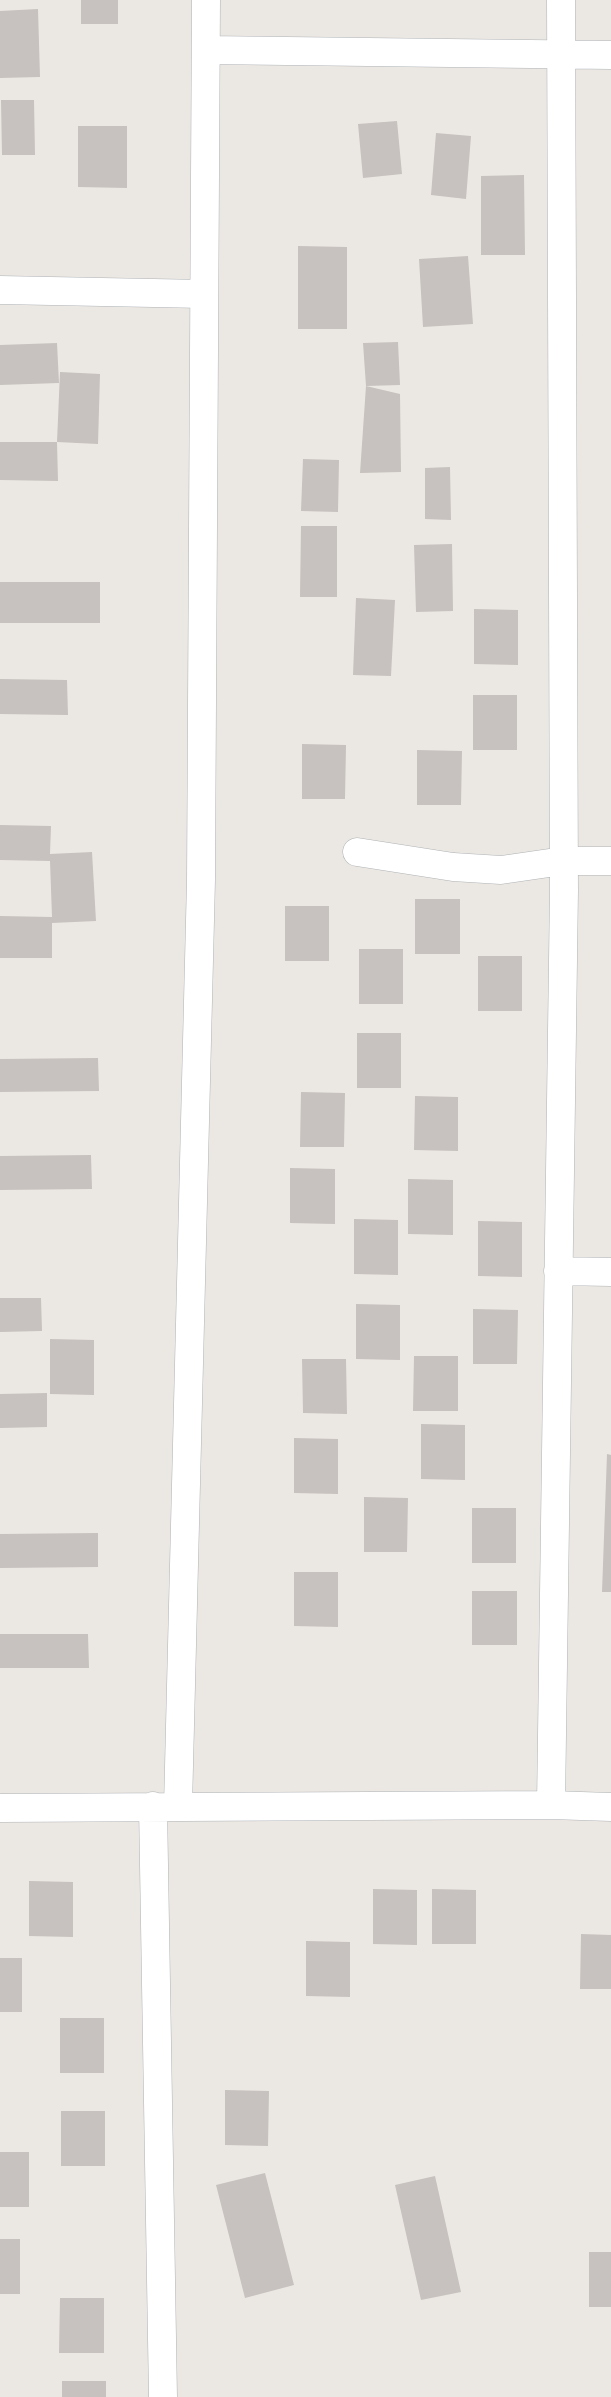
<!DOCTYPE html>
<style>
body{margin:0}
canvas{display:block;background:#ebe7e2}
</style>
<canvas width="611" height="2397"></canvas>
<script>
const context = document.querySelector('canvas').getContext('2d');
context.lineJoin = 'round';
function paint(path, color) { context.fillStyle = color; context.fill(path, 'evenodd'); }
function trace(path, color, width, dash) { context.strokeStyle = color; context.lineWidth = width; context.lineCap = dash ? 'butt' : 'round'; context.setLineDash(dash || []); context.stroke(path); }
const building = new Path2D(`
 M 81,0 L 118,0 L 118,24 L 81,24 Z
 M 38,9 L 40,77 L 0,78 L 0,11 Z
 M 1,100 L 34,100 L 35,155 L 2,155 Z
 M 397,121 L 402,174 L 363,178 L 358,124 Z
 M 78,126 L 127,126 L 127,188 L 78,187 Z
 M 436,133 L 471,136 L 466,199 L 431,195 Z
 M 524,175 L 525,255 L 481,255 L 481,176 Z
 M 298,246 L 347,247 L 347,329 L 298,329 Z
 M 468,256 L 473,324 L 423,327 L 419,259 Z
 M 398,342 L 400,385 L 366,386 L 363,343 Z
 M 57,343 L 59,383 L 0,385 L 0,345 Z
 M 60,372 L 100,374 L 98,444 L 57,442 L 58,481 L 0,480 L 0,442 L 57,442 Z
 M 366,386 L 400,394 L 401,472 L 360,473 Z
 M 303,459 L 339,460 L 338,512 L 301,511 Z
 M 450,467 L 451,520 L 425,519 L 425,468 Z
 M 301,526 L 337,526 L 337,597 L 300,597 Z
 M 452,544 L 453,611 L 416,612 L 414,545 Z
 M 0,582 L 100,582 L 100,623 L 0,623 Z
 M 356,598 L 395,600 L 391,676 L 353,675 Z
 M 474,609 L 518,610 L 518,665 L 474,664 Z
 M 0,679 L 67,680 L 68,715 L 0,714 Z
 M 473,695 L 517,695 L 517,750 L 473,750 Z
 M 302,744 L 346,745 L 345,799 L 302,799 Z
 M 417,750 L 462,751 L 461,805 L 417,805 Z
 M 0,825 L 51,826 L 50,854 L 92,852 L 96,921 L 52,923 L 52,958 L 0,958 L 0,916 L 52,917 L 50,861 L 0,860 Z
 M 415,899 L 460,899 L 460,954 L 415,954 Z
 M 285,906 L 329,906 L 329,961 L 285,961 Z
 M 359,949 L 403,949 L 403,1004 L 359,1004 Z
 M 478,956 L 522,956 L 522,1011 L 478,1011 Z
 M 357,1033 L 401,1033 L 401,1088 L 357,1088 Z
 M 98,1058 L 99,1091 L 0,1092 L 0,1059 Z
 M 301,1092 L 345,1093 L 344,1147 L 300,1147 Z
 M 415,1096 L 458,1097 L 458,1151 L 414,1150 Z
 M 91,1155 L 92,1189 L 0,1190 L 0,1156 Z
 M 290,1168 L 335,1169 L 335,1224 L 290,1223 Z
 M 408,1179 L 453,1180 L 453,1235 L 408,1234 Z
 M 354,1219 L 398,1220 L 398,1275 L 354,1274 Z
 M 478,1221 L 522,1222 L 522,1277 L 478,1276 Z
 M 0,1298 L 41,1298 L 42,1331 L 0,1332 Z
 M 356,1304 L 400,1305 L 400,1360 L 356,1359 Z
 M 473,1309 L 518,1310 L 517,1364 L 473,1364 Z
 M 50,1339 L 94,1340 L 94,1395 L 50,1394 Z
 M 414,1356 L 458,1356 L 458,1411 L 413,1411 Z
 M 302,1359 L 346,1359 L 347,1414 L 303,1413 Z
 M 47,1393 L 47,1427 L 0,1428 L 0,1394 Z
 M 421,1424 L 465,1425 L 465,1480 L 421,1479 Z
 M 294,1438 L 338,1439 L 338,1494 L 294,1493 Z
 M 607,1454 L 611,1455 L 611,1592 L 602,1592 Z
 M 364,1497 L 408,1498 L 407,1552 L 364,1552 Z
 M 472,1508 L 516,1508 L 516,1563 L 472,1563 Z
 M 98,1533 L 98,1567 L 0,1568 L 0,1534 Z
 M 294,1572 L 338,1572 L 338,1627 L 294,1626 Z
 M 472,1591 L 517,1591 L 517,1645 L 472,1645 Z
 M 0,1634 L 88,1634 L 89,1668 L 0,1668 Z
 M 29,1881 L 73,1882 L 73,1937 L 29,1936 Z
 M 373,1889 L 417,1890 L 417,1945 L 373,1944 Z
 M 432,1889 L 476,1890 L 476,1944 L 432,1944 Z
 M 581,1934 L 611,1935 L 611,1989 L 580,1989 Z
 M 306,1941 L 350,1942 L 350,1997 L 306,1996 Z
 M 0,1958 L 22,1958 L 22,2012 L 0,2012 Z
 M 60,2018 L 104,2018 L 104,2073 L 60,2073 Z
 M 225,2090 L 269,2091 L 268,2146 L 225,2145 Z
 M 61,2111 L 105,2111 L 105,2166 L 61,2166 Z
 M 0,2152 L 29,2152 L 29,2207 L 0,2207 Z
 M 265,2173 L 294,2285 L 245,2298 L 216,2185 Z
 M 435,2176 L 461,2292 L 421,2300 L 395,2185 Z
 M 0,2239 L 20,2239 L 20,2294 L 0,2294 Z
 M 589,2252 L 611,2252 L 611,2307 L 589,2307 Z
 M 60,2298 L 104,2298 L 104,2353 L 59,2353 Z
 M 62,2381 L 106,2381 L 106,2397 L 62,2397 Z`);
const minor = new Path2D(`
 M 206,50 L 611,55
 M 0,290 L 204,294
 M 357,852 L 453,867 L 501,870 L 563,861 L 611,861
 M 558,1271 L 611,1272
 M 551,1805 L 564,890 L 561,0
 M 153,1806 L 163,2397
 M 178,1806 L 201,880 L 206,0
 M 0,1808 L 551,1805 L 611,1807`);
paint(building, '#c7c2bf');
trace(minor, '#afb3b6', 29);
trace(minor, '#fff', 28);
</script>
